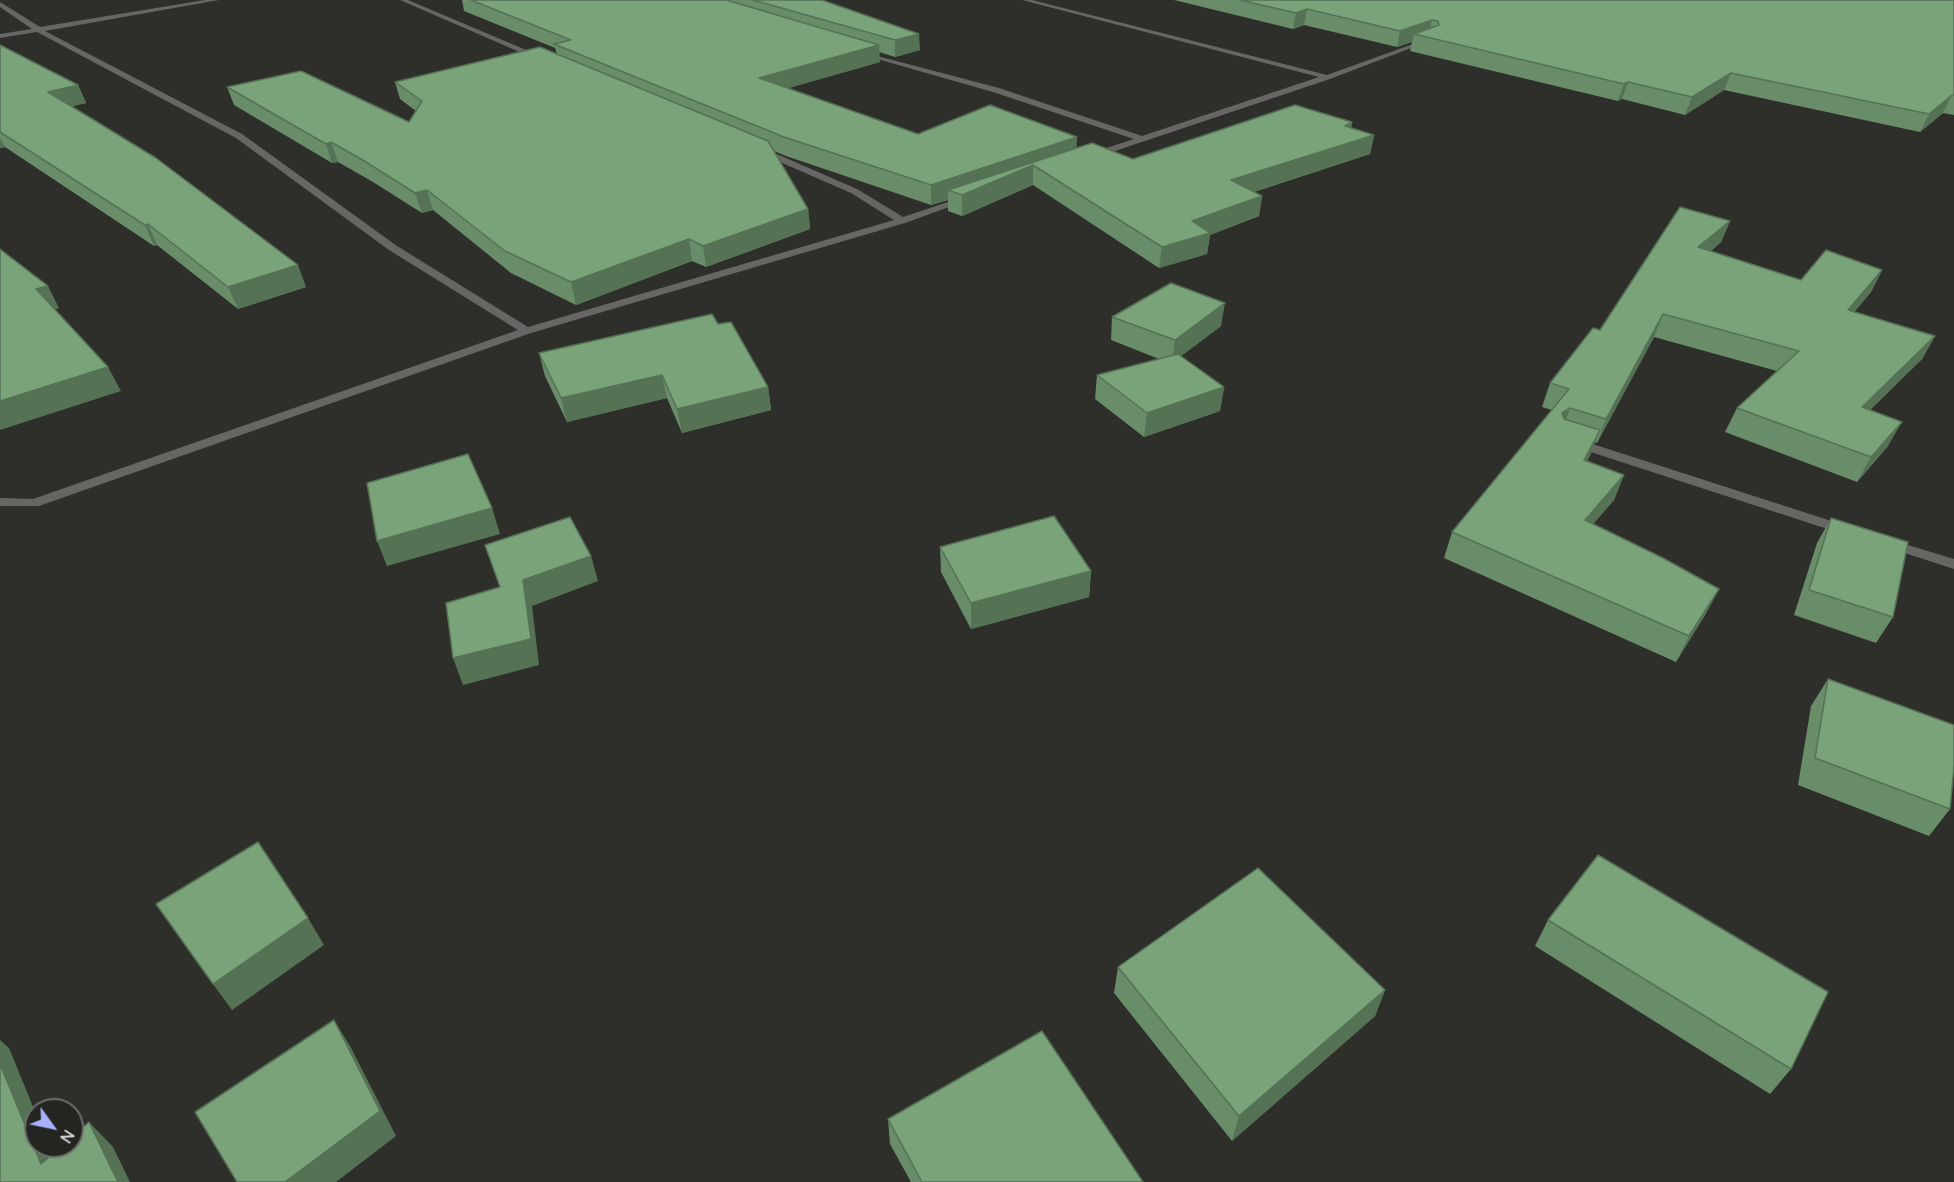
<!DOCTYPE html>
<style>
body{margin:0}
#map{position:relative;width:1954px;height:1182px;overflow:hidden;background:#2e2f2b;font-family:Quicksand,sans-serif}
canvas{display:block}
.north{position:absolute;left:24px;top:1098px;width:60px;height:60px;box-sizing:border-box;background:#242521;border:2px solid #6c6d69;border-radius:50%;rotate:123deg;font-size:16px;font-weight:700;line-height:24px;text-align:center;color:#d8d8d6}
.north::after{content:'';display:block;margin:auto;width:21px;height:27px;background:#a7b1fc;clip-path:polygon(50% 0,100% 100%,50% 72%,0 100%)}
</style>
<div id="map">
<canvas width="1954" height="1182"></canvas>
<div class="north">N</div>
</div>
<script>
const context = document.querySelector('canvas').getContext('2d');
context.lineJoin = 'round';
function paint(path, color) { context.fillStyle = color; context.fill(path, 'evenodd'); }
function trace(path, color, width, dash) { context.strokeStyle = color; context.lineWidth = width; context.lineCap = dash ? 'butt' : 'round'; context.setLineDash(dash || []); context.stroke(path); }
const minor = new Path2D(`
 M 205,0 L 219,0 L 45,31 L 242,134 L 397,246 L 528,327 L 894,220 L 851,193 L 757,152 L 757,148 L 763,148 L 857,189 L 903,217 L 963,197 L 971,199 L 905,223 L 531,333 L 39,506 L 0,506 L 0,498 L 33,499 L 518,330 L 389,250 L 236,138 L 37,32 L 0,38 L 0,34 L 32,29 L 0,7 L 0,2 L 40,27 Z
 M 400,0 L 408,0 L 545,58 L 538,60 Z
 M 1022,0 L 1032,0 L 1327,75 L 1427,39 L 1432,40 L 1330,79 L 1091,159 L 1088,158 L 1088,154 L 1134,139 L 993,92 L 856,53 L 862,52 L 999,88 L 1142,136 L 1319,77 Z
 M 1574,438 L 1850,527 L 1852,530 L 1850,533 L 1840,533 L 1569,445 L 1568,442 Z
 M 1888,539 L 1954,559 L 1954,569 L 1883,546 L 1881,543 L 1883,540 Z`);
const wall = new Path2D(`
 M 462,0 L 822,0 L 920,50 L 895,57 L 879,52 L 880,62 L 788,88 L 918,134 L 1077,137 L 1076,148 L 1133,159 L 1352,122 L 1351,128 L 1374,135 L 1370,154 L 1254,192 L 1262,196 L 1259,216 L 1210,235 L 1207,254 L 1159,268 L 1033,185 L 962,216 L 948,211 L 948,200 L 931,205 L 786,156 L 774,151 L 808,209 L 810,229 L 706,267 L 692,261 L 576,305 L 511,273 L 433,210 L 422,213 L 373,182 L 338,162 L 332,163 L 234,105 L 227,87 L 409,122 L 416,111 L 400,99 L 395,82 L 557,54 L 555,48 L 464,11 Z
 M 1174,0 L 1954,0 L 1954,115 L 1943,113 L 1920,132 L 1724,90 L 1685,115 L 1622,99 L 1618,101 L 1410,51 L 1412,42 L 1397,47 L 1304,25 L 1293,29 Z
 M 0,45 L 78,85 L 86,103 L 72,106 L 306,287 L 238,309 L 157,245 L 154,246 L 5,147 L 0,148 Z
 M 1730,221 L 1721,242 L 1711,251 L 1801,280 L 1882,270 L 1871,292 L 1854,312 L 1935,336 L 1922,359 L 1870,410 L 1888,446 L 1857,482 L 1725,432 L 1737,408 L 1777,371 L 1654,337 L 1597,443 L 1595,442 L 1587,461 L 1624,475 L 1614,500 L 1593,524 L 1719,589 L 1705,615 L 1676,662 L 1444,558 L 1452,532 L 1552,410 L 1542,407 L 1550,383 L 1600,330 Z
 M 1112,317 L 1221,326 L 1181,356 L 1224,387 L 1220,411 L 1144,437 L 1095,399 L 1097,375 L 1159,359 L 1111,340 Z
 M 718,324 L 768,387 L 771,410 L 682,433 L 667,398 L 567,422 L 545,376 L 539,353 Z
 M 1831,518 L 1893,617 L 1876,643 L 1794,615 L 1817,543 Z
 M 940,547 L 1091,571 L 1089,597 L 971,629 L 941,572 Z
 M 1828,679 L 1950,809 L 1929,836 L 1798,785 L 1811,706 Z
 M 1548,920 L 1791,1069 L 1770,1094 L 1535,946 Z
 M 1118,967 L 1385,990 L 1375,1016 L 1232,1141 L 1114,993 Z
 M 888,1119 L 1143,1182 L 911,1182 L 890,1144 Z`);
const shadedWall = new Path2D(`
 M 1307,9 L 1304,25 L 1293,29 L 1296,13 Z
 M 1432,20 L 1428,36 L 1414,34 L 1412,42 L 1397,47 L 1400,31 Z
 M 919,34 L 920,50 L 895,57 L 895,40 Z
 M 879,45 L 880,62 L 761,96 L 759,78 Z
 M 1731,73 L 1724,90 L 1685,115 L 1692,97 Z
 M 1628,82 L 1622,99 L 1618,101 L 1624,84 Z
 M 78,85 L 86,103 L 56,110 L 48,92 Z
 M 1952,95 L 1943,113 L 1920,132 L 1929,114 Z
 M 1352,122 L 1349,141 L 1345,126 Z
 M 1374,135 L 1370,154 L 1228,200 L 1231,180 Z
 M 1077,137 L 1076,157 L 1033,165 L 1033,185 L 962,216 L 962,195 L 948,190 L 948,200 L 931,205 L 931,185 Z
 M 0,138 L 5,147 L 0,148 Z
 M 331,142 L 338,162 L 332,163 L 326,144 Z
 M 427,190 L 433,210 L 422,213 L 415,193 Z
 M 1262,196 L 1259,216 L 1210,235 L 1207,254 L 1159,268 L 1162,247 L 1192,221 Z
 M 808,209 L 810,229 L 706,267 L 703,246 Z
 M 1730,221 L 1721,242 L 1689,268 L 1698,247 Z
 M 148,224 L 157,245 L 154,246 L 145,225 Z
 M 689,239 L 692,261 L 576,305 L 571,282 Z
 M 298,265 L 306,287 L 238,309 L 228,287 Z
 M 1882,270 L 1871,292 L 1837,333 L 1848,310 Z
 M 48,286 L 59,308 L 48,312 L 36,289 Z
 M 1225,303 L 1221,326 L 1172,363 L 1175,340 Z
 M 1663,314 L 1654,337 L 1597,443 L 1606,419 Z
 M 1935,336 L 1922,359 L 1848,431 L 1862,407 Z
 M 108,367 L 121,391 L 0,430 L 0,401 Z
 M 662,375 L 667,398 L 567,422 L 561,398 Z
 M 768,387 L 771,410 L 682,433 L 677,409 Z
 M 1224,387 L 1220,411 L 1144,437 L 1147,413 Z
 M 1570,408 L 1562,432 L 1562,413 Z
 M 1902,422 L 1888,446 L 1857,482 L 1871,457 Z
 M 1600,430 L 1591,454 L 1574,485 L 1584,460 Z
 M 1624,475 L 1614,500 L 1575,545 L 1585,520 Z
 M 492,508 L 500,534 L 387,566 L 377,541 Z
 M 591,556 L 598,581 L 532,606 L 539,665 L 463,685 L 453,658 L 523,580 Z
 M 1091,571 L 1089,597 L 971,629 L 971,603 Z
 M 1719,589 L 1705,615 L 1676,662 L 1689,636 Z
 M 308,918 L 324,945 L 232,1010 L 213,984 Z
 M 1385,990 L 1375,1016 L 1232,1141 L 1239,1116 Z
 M 334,1020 L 350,1046 L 396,1136 L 336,1182 L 285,1182 Z
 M 0,1040 L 9,1048 L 36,1114 L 36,1146 L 49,1146 L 64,1182 L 41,1164 L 0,1064 Z
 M 89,1122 L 113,1147 L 130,1182 L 118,1182 Z`);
const building = new Path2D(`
 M 471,0 L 726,0 L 879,45 L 759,78 L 918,134 L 990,105 L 1077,137 L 931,185 L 784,137 L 554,44 L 571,40 Z
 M 753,0 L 822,0 L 919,34 L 895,40 Z
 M 1240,0 L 1954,0 L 1954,95 L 1952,95 L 1929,114 L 1731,73 L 1692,97 L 1628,82 L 1624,84 L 1414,34 L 1439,25 L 1438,21 L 1432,20 L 1400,31 L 1307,9 L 1296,13 Z
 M 0,45 L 78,85 L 48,92 L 156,158 L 298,265 L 228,287 L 148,224 L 145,225 L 0,132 Z
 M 540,47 L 768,141 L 808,209 L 703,246 L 689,239 L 571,282 L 505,251 L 427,190 L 415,193 L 366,162 L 331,142 L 326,144 L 227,87 L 301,71 L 409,122 L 422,101 L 395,82 Z
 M 1295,105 L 1352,122 L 1345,126 L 1374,135 L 1231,180 L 1262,196 L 1192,221 L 1210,233 L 1162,247 L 1033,165 L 962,195 L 948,190 L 1092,143 L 1133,159 Z
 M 1680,207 L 1730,221 L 1698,247 L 1801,280 L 1826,250 L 1882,270 L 1848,310 L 1935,336 L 1862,407 L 1902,422 L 1871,457 L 1737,408 L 1799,351 L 1663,314 L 1606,419 L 1570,408 L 1562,413 L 1564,419 L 1600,430 L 1584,460 L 1624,475 L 1585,520 L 1663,558 L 1719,589 L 1689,636 L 1452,532 L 1569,389 L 1550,383 L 1593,328 L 1600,330 Z
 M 0,249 L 48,286 L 36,289 L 108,367 L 0,401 Z
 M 1171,283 L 1225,303 L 1175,340 L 1112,317 Z
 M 712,314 L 718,324 L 731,322 L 768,387 L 677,409 L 662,375 L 561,398 L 539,353 Z
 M 1178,354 L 1224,387 L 1147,413 L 1097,375 Z
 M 468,454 L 492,508 L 377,541 L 367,483 Z
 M 1054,516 L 1091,571 L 971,603 L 940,547 Z
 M 570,517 L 591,556 L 523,580 L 531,639 L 453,658 L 446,603 L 500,587 L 485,545 Z
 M 1831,518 L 1908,542 L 1893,617 L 1809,590 Z
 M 1828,679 L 1954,725 L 1954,766 L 1950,809 L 1815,758 Z
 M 258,842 L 308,918 L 213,984 L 156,904 Z
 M 1598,855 L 1828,992 L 1791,1069 L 1548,920 Z
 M 1258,868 L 1385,990 L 1239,1116 L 1118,967 Z
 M 334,1020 L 380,1111 L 285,1182 L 237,1182 L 195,1112 Z
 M 1042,1031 L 1143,1182 L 922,1182 L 888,1119 Z
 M 0,1064 L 41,1164 L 62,1146 L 72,1146 L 72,1137 L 89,1122 L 118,1182 L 0,1182 Z`);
paint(minor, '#676664');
paint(wall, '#698c69');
paint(shadedWall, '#557255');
paint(building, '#7aa37a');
trace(building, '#557255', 1.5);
</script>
